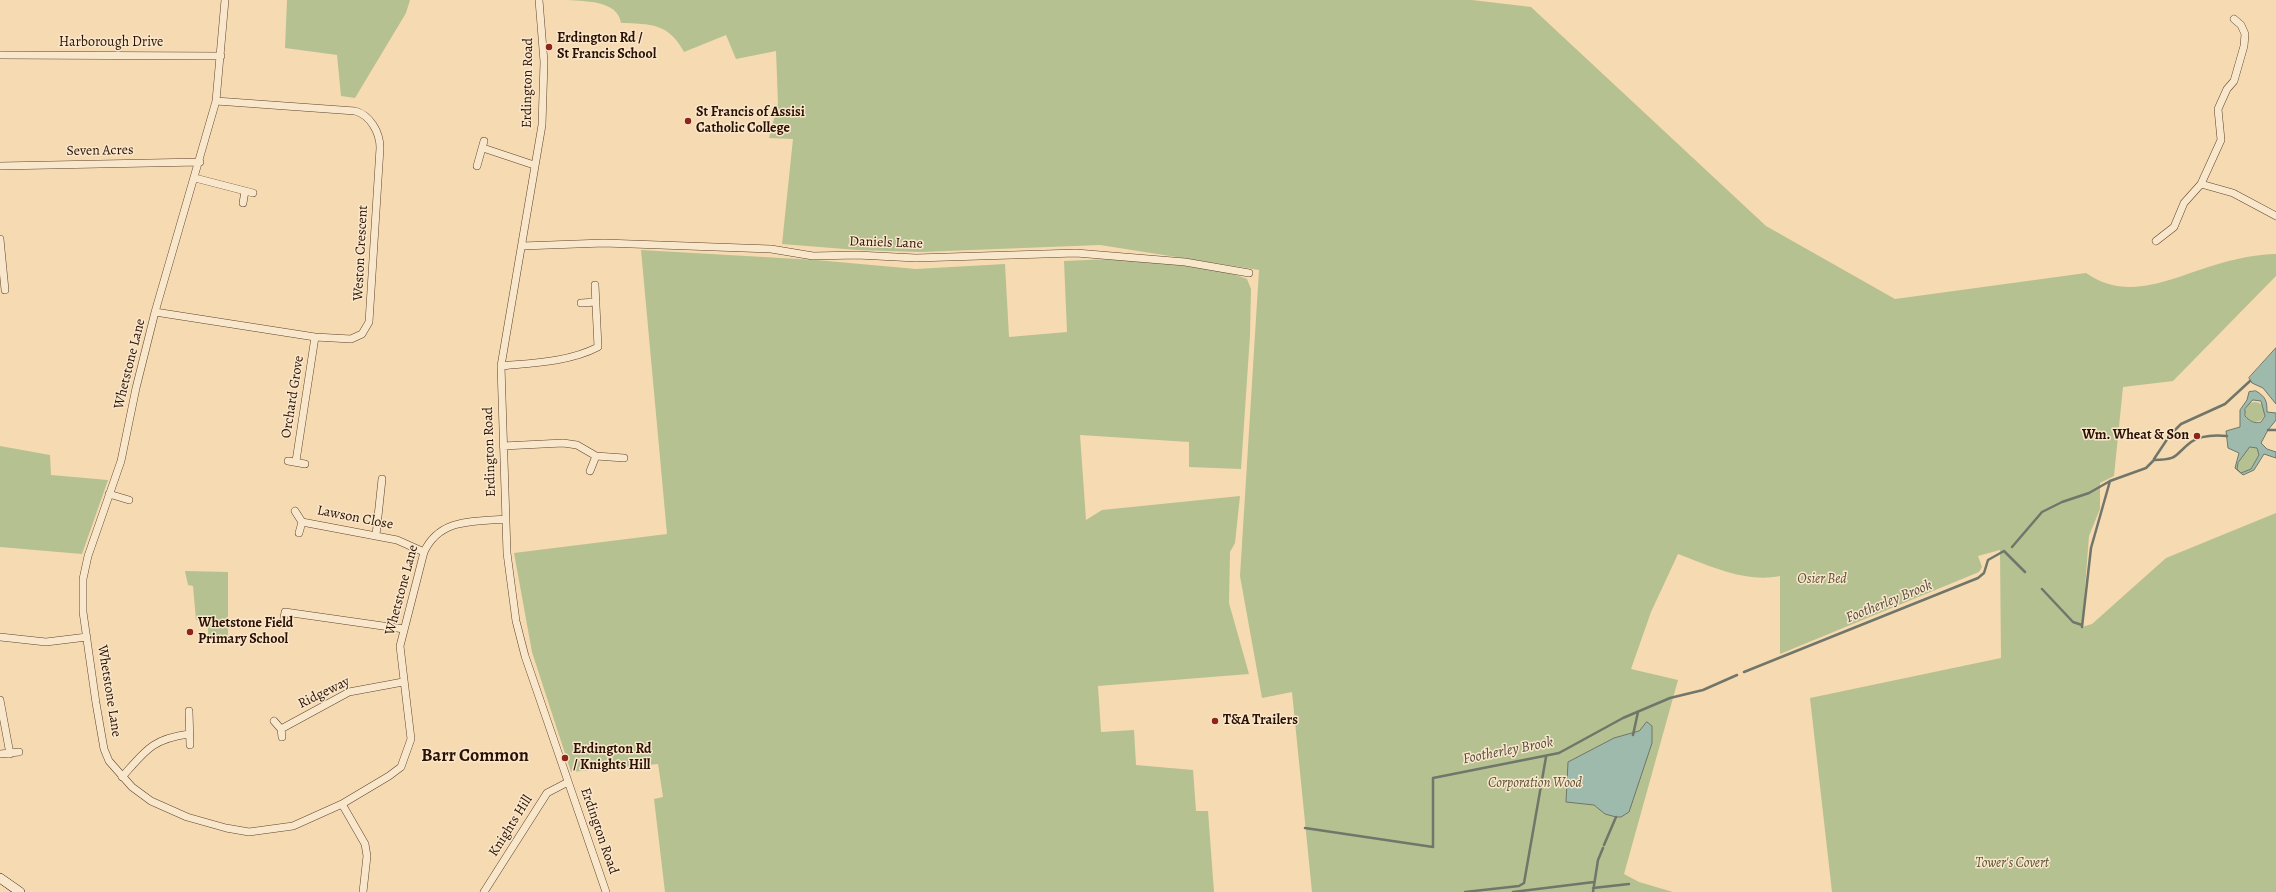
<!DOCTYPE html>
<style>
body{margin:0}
canvas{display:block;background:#f6dab1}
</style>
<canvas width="2276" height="892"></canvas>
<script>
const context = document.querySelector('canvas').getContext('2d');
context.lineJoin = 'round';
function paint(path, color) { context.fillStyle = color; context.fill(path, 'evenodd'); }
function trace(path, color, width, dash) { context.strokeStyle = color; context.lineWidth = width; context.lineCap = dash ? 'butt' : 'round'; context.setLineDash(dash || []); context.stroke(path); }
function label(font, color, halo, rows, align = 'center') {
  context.font = font + ' Alegreya,serif'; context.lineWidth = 3; context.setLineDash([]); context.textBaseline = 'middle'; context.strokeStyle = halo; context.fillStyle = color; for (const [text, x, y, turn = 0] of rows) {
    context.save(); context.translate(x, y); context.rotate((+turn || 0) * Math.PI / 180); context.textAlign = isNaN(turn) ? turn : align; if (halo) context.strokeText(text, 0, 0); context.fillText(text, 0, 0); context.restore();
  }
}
const green = new Path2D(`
 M 287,0 L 410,0 L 406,13 L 355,98 L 341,96 L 337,55 L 285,48 Z
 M 563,0 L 1472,0 L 1531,7 L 1766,226 L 1895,299 L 2086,273 C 2129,303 2173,277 2215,265 C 2234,259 2257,254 2276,254 L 2276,276 L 2173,381 L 2123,387 L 2114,476 L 2100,483 L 2100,509 L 2089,536 L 2082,627 L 2092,624 L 2166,558 L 2276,513 L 2276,892 L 1832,892 L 1810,698 L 2001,658 L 2000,550 L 1978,556 L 1982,567 L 1979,572 L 1780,654 L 1780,576 C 1744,583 1711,566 1678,554 L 1651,612 L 1631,669 L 1678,680 L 1624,874 L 1639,882 L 1673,892 L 1312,892 L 1292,692 L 1262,698 L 1240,576 L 1259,270 L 1100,245 L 920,252 L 857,250 L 782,244 L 793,139 L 769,138 L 778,103 L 776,51 L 736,59 L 726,35 L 684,52 C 669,23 650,24 621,23 C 618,0 584,1 563,0 Z
 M 641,250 L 816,260 L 916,269 L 1005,264 L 1009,337 L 1067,332 L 1064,261 C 1112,258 1157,259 1205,268 C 1219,271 1233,273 1247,279 L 1251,289 L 1250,335 L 1241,469 L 1189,467 L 1189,442 L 1080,435 L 1086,520 L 1102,510 L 1240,496 L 1235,543 L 1230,552 L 1229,603 L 1249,674 L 1098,686 L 1101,732 L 1134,730 L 1136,765 L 1193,770 L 1196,811 L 1208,811 L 1214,892 L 665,892 L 654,799 L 663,797 L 658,764 L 571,772 L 532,652 L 514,553 L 667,534 Z
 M2245 412a10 10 0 1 1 20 0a10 10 0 1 1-20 0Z
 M 0,446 L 50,455 L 51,475 L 108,480 L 82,554 L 0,547 Z
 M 2250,447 L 2257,448 L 2259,455 L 2251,469 L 2241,473 L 2237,469 L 2238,463 Z
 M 185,571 L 228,572 L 228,636 L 208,637 L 208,620 L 196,620 L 193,586 L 188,585 Z`);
const water = new Path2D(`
 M 2276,348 L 2276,404 L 2263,388 L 2252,383 L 2249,378 Z
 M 2256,391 C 2266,397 2267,401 2267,412 L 2276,413 L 2276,420 L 2268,430 L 2261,443 L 2267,449 L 2276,452 L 2276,458 L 2264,454 L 2254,470 L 2243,475 L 2235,468 L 2239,453 L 2228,448 L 2226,431 L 2240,427 L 2240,410 L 2247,400 L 2249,392 ZM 2253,400 L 2261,401 L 2265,416 L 2261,422 C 2254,424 2250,421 2245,416 L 2245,409 ZM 2250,447 L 2257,448 L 2259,455 L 2251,469 L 2241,473 L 2237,469 L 2238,463 Z
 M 1647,722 L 1652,726 L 1652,743 L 1629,812 L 1621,817 L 1616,817 L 1605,814 L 1594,805 L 1566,802 L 1568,762 L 1614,738 L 1639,731 Z`);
const stream = new Path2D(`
 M 2268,430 L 2276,430
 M 2154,459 L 2170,435 L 2181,424 L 2225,404 L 2250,381
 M 2012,547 L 2042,512 L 2062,502 L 2089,493 L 2110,481
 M 2042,589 L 2073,622 L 2082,625
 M 2082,627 L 2091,548 L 2110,481 L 2146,468 L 2154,460 C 2179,460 2174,455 2191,442 C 2201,435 2216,435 2227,436
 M 1744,672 L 1978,578 L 1984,573 L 1988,560 L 2004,551 L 2025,572
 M 1633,735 L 1638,712
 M 1305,828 L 1433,847 L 1433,778 L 1559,753 L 1623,718 L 1670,698 L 1703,690 L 1737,675
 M 1604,845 L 1616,817
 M 1593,888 L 1629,884
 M 1465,892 L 1519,886 L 1524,883 L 1546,757
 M 1513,892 L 1594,882
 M 1593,892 L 1598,860 L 1603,848`);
const street = new Path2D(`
 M 225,0 L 216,101 L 155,312 L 136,388 L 121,461 L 88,556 L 83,579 L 83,612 L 96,703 L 104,749 L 109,761 L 132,787 L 151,801 L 187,817 L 226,828 L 249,832 L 293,826 L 342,804 L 389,776 L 401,767 L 411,739 L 400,646 L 424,552 C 440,518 473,522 506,519
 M 539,0 L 544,62 L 542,125 L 501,366 L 507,553 L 516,621 L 525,656 L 606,892
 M 0,55 L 221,56
 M 483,148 L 534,165
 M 0,166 L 200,162
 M 477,166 L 484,141
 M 195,178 L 253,193
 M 2201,184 L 2233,193 L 2276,216
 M 243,203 L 245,191
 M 0,239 L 5,290
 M 2156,241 L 2174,227 L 2184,203 L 2201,184 L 2221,140 L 2218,109 L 2227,89 L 2234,81 L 2244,46 L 2245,34 L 2241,25 L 2234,19
 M 522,246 L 604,243 L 771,249 L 813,256 L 857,255 L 916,258 L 1076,253 L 1185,262 L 1249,273
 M 581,303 L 596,302
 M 155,312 L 315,337 L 351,339 L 362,334 L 369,322 L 380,148 C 380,132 370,115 355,111 L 216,101
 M 501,366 C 533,363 569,362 598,347 L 595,285
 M 503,446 L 563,443 L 577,445 L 596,456 L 624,458
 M 288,461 L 305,464
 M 296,461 L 315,337
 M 590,471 L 596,456
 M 109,494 L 129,500
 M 295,511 L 302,522 L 299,533
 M 302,522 L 397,540 L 424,552
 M 376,535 L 382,479
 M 283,624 L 285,612 L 404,629
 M 0,637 L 46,642 L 87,637
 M 0,700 L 10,754
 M 189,711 L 190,745
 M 274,721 L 281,729 L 282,737
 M 281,729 L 349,692 L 403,682
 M 0,754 L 19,752
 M 122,777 C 146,750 152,739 189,734
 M 342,804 L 365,844 L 367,856 L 363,892
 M 484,892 L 547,793 L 568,782`);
const secondary = new Path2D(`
 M 0,878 L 20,892`);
const markers = [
 [549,47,4,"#8f2418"],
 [688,121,4,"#8f2418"],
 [2197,436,4,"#8f2418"],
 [190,632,4,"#8f2418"],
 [1215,721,4,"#8f2418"],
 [565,758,4,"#8f2418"]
];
const poiNames = [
 ["Erdington Rd /",557,39],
 ["St Francis School",557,55],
 ["St Francis of Assisi",696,113],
 ["Catholic College",696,129],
 ["Wm. Wheat & Son",2189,436,"right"],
 ["Whetstone Field",198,624],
 ["Primary School",198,640],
 ["T&A Trailers",1223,721],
 ["Erdington Rd",573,750],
 ["/ Knights Hill",573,766]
];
const streetNames = [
 ["Harborough Drive",111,43],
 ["Erdington Road",528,83,-89],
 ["Seven Acres",100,151,-1],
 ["Daniels Lane",886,243,2],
 ["Weston Crescent",361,253,-87],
 ["Whetstone Lane",130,364,-76],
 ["Orchard Grove",293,397,-81],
 ["Erdington Road",490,452,-92],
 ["Lawson Close",355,518,11],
 ["Whetstone Lane",402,590,-75],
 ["Whetstone Lane",109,691,81],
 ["Ridgeway",324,693,-26],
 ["Knights Hill",511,826,-58],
 ["Erdington Road",599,831,71]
];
const parkNames = [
 ["Osier Bed",1822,580],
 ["Corporation Wood",1535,784],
 ["Tower's Covert",2012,864]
];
const waterNames = [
 ["Footherley Brook",1889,602,-22],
 ["Footherley Brook",1508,751,-11]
];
const districtNames = [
 ["Barr Common",475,757]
];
paint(green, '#b6c191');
paint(water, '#9dbaad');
trace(water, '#707669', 1);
trace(stream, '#707669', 2.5);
trace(street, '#5e432e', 8);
trace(secondary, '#2c1103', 10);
trace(street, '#f9e7cc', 7);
trace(secondary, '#f9e7cc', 9);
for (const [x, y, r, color] of markers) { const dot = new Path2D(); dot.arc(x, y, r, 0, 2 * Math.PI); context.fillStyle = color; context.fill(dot); trace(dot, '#f9e7cc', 1.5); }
label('bold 14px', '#2c1103', '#f9e7cc', poiNames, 'left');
label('14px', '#2c1103', '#f9e7cc', streetNames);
label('italic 14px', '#5c4f35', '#f9e7cc', parkNames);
label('italic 15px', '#544c3e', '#f9e7cc', waterNames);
label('bold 18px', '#2c1103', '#f9e7cc', districtNames);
</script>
